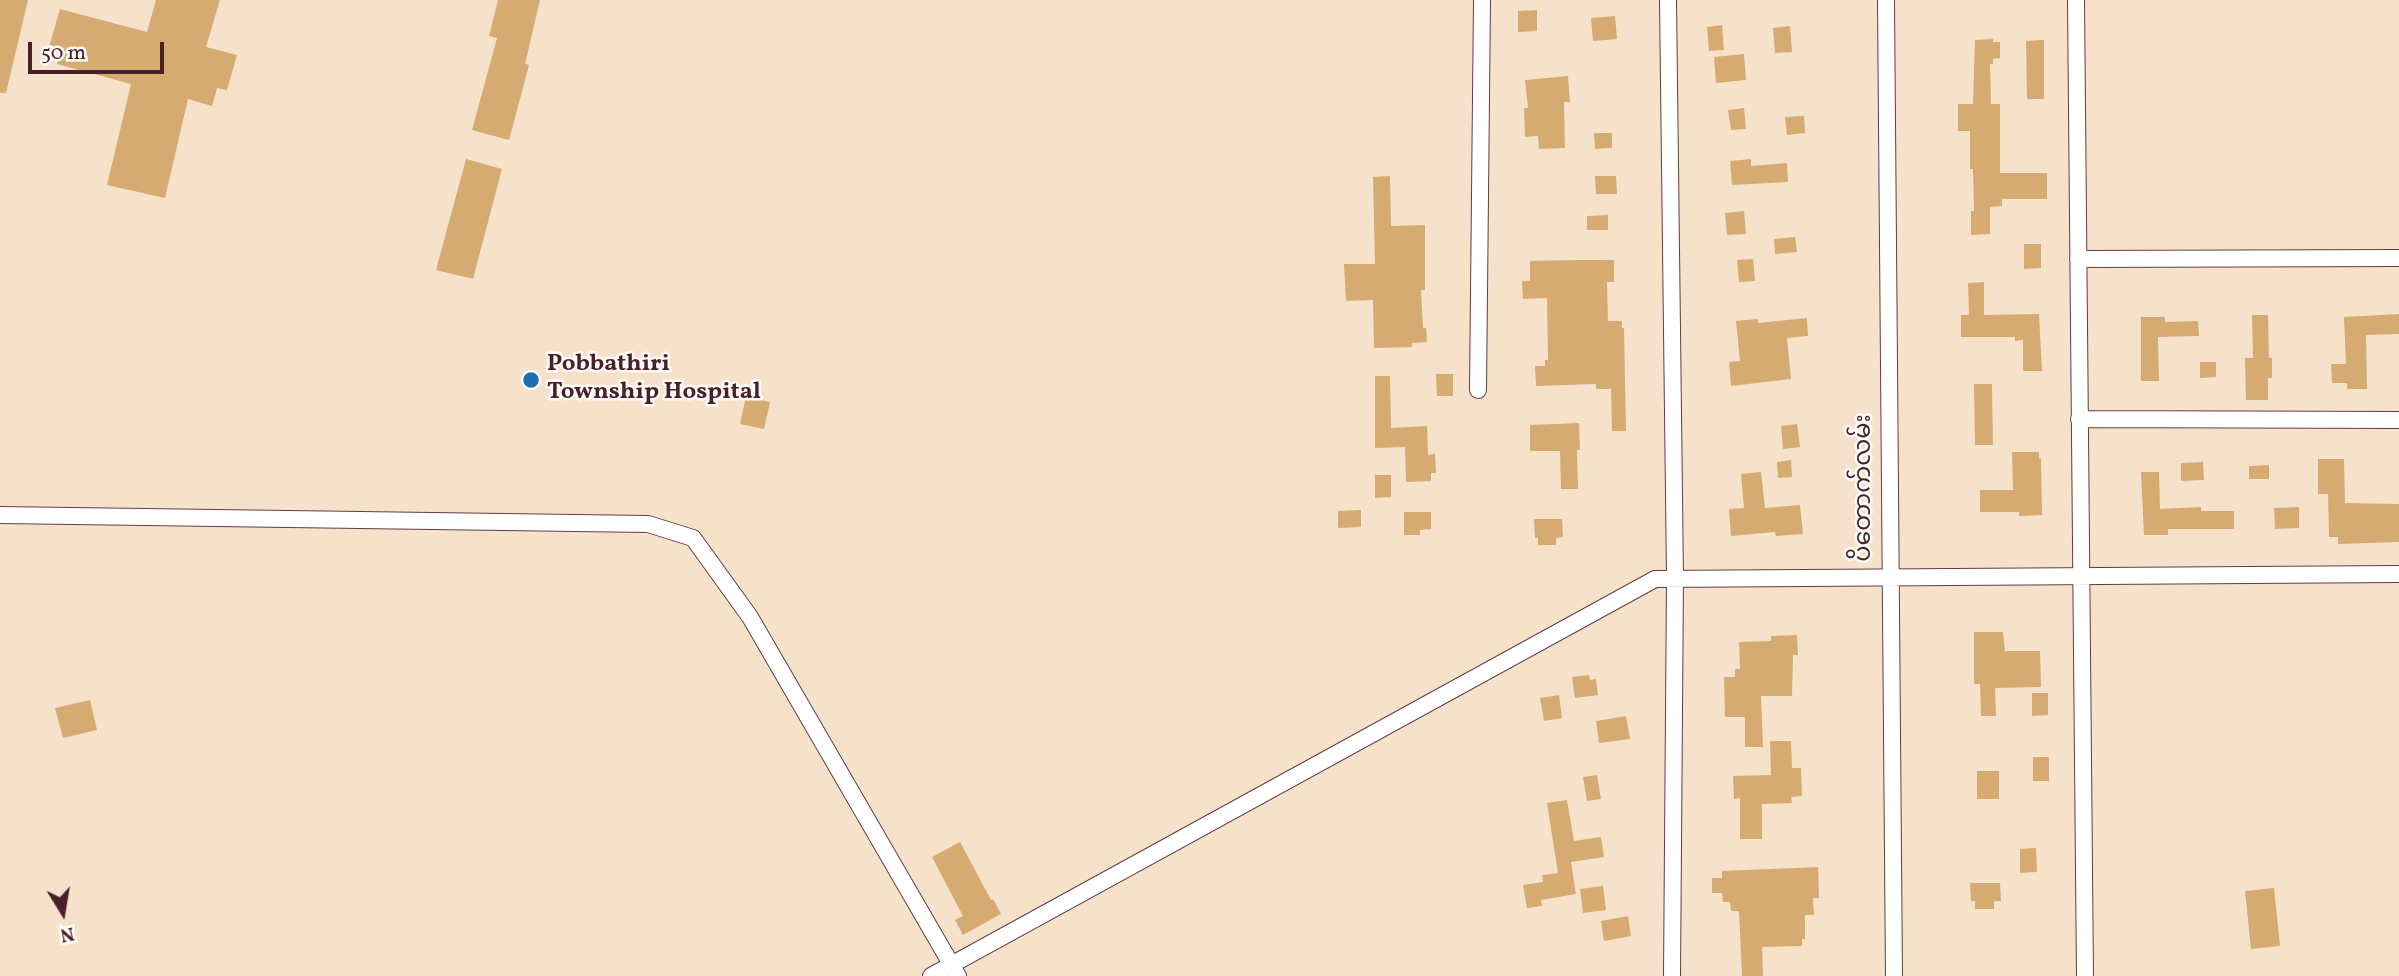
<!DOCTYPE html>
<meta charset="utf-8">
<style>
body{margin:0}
#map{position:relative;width:2399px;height:976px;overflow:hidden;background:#f6e2ca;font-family:Vollkorn,serif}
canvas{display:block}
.north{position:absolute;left:28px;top:878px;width:70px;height:70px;-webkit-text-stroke:5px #fdfcf7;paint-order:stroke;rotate:169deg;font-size:19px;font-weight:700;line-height:28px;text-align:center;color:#4a1f2b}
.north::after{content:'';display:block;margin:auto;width:24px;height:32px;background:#4a1f2b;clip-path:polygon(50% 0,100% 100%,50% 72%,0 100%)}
.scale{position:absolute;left:28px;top:42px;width:136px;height:32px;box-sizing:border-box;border:4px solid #4a1f2b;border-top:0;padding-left:9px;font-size:21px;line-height:24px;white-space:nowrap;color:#4a1f2b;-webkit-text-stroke:5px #fdfcf7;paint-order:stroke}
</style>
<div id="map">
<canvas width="2399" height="976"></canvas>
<div class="north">N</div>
<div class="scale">50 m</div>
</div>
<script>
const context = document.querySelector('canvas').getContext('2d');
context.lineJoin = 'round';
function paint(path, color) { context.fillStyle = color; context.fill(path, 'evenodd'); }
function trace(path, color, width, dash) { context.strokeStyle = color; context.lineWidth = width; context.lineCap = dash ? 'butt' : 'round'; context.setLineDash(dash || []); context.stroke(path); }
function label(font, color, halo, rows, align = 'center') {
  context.font = font + ' Vollkorn,"Noto Sans Myanmar",serif'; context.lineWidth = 5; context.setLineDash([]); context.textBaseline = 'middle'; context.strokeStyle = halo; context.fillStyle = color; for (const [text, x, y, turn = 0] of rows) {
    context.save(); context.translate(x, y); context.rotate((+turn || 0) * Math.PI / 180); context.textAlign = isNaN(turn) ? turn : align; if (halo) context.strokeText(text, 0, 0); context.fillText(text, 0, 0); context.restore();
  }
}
const building = new Path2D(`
 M 0,0 L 28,0 L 6,93 L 0,93 Z
 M 156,0 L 220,0 L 206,47 L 237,55 L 227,90 L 217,88 L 212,106 L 188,99 L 165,198 L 107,185 L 131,84 L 57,64 L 61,50 L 49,47 L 60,9 L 147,32 Z
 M 498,0 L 540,0 L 525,64 L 529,65 L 509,140 L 472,130 L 497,38 L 489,36 Z
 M 1537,10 L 1537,31 L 1518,32 L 1518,11 Z
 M 1615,16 L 1617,39 L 1593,41 L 1591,18 Z
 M 1722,25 L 1724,50 L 1709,51 L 1707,27 Z
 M 1790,26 L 1792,52 L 1775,53 L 1773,28 Z
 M 1993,39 L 1993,42 L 2000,42 L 2000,58 L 1993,59 L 1993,64 L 1990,64 L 1991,104 L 2000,104 L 2000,173 L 2047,173 L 2047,199 L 2002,199 L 2002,206 L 1990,207 L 1990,234 L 1971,235 L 1971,211 L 1974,211 L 1973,169 L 1970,169 L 1970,131 L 1958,131 L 1958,104 L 1973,104 L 1975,40 Z
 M 2044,40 L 2044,99 L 2027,99 L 2026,41 Z
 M 1744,54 L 1746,80 L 1716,83 L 1714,57 Z
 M 1568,76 L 1570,102 L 1564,102 L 1565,148 L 1539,149 L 1538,136 L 1525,137 L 1524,108 L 1528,108 L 1525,80 Z
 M 1744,108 L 1746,129 L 1731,130 L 1728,110 Z
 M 1804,116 L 1805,133 L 1787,135 L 1785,117 Z
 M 1594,133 L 1612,133 L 1612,148 L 1595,149 Z
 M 466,159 L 502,169 L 473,279 L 436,270 Z
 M 1751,159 L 1751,166 L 1787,163 L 1788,182 L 1732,185 L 1730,161 Z
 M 1390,176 L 1391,226 L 1425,225 L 1425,290 L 1421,290 L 1423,328 L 1426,328 L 1427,342 L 1412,343 L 1412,347 L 1374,348 L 1373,300 L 1346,301 L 1344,264 L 1375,264 L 1373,177 Z
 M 1595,176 L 1616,176 L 1617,194 L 1596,194 Z
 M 1744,211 L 1746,234 L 1727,235 L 1725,213 Z
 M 1608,215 L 1608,230 L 1587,230 L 1587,216 Z
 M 1795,237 L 1797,252 L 1775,254 L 1774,239 Z
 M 2024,244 L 2041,244 L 2041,268 L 2024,269 Z
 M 1753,259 L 1755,281 L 1739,282 L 1737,260 Z
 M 1580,260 L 1614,260 L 1614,282 L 1607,282 L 1608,321 L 1622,321 L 1622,328 L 1624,328 L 1626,431 L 1612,431 L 1611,389 L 1596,389 L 1596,384 L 1536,386 L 1535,366 L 1545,366 L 1545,360 L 1548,360 L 1547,298 L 1523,299 L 1522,281 L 1530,281 L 1530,261 Z
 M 1984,282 L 1984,315 L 2039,314 L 2042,371 L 2023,371 L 2023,340 L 2015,341 L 2015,337 L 1961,337 L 1961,315 L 1969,315 L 1968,283 Z
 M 2399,314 L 2399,334 L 2366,335 L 2367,389 L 2347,389 L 2347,383 L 2332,383 L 2331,364 L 2346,364 L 2344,317 Z
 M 2252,315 L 2268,315 L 2269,358 L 2272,358 L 2272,378 L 2268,378 L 2268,400 L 2246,400 L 2245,358 L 2253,358 Z
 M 2141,317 L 2165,317 L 2165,322 L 2198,321 L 2199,336 L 2158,337 L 2159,381 L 2141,381 Z
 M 1807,318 L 1808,336 L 1787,338 L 1791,379 L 1731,386 L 1729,362 L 1740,361 L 1736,321 L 1758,319 L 1758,323 Z
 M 2200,362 L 2216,362 L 2216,377 L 2200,378 Z
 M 1436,374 L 1453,374 L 1453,396 L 1437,396 Z
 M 1375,376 L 1390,376 L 1391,428 L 1427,426 L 1428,455 L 1435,454 L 1436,473 L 1431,473 L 1431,481 L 1406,482 L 1405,447 L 1375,448 Z
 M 1974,384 L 1992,384 L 1993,445 L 1975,445 Z
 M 746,397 L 770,402 L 764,429 L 740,424 Z
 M 1579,423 L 1580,450 L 1577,450 L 1578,489 L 1561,489 L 1560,451 L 1530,451 L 1530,425 Z
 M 1797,424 L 1800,447 L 1783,449 L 1781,426 Z
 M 2012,452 L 2039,452 L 2039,459 L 2041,459 L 2042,515 L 2019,516 L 2019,512 L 1980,512 L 1980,490 L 2013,490 Z
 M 2318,459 L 2344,459 L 2345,503 L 2399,504 L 2399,542 L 2338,544 L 2338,537 L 2329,537 L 2328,494 L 2318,494 Z
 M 1791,460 L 1792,477 L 1778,478 L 1777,462 Z
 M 2203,462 L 2204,480 L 2181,481 L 2181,463 Z
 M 2269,465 L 2269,479 L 2249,479 L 2249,466 Z
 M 1761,472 L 1765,508 L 1800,505 L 1803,534 L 1776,536 L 1775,532 L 1731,536 L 1729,509 L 1744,508 L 1741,474 Z
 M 2141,472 L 2159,472 L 2160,509 L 2201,507 L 2201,511 L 2234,511 L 2234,529 L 2168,529 L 2168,535 L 2144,535 Z
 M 1375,475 L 1391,475 L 1391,497 L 1375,498 Z
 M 2299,507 L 2299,528 L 2275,529 L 2274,508 Z
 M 1361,510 L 1361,527 L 1338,528 L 1338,511 Z
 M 1404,512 L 1431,512 L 1431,529 L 1420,530 L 1420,535 L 1404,535 Z
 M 1534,519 L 1562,519 L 1563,537 L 1556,538 L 1556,545 L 1538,545 L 1538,538 L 1535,538 Z
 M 1974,632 L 2003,632 L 2005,651 L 2040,651 L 2041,687 L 1995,688 L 1996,716 L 1981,716 L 1980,684 L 1974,684 Z
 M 1797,635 L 1798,655 L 1793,655 L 1792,696 L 1761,696 L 1763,747 L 1745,747 L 1745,717 L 1725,717 L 1724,677 L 1735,677 L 1735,669 L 1740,669 L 1739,642 L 1771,641 L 1771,636 Z
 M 1589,675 L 1590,680 L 1596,679 L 1598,695 L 1575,698 L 1572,677 Z
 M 2032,693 L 2048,693 L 2048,715 L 2032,716 Z
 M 1559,695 L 1562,718 L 1544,721 L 1540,698 Z
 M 90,700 L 97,730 L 63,738 L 55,708 Z
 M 1626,716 L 1630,739 L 1599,743 L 1596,721 Z
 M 1770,741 L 1791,741 L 1792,768 L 1801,768 L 1802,796 L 1791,797 L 1792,803 L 1762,804 L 1762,839 L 1740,839 L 1740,798 L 1734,799 L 1733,776 L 1771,775 Z
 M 2033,757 L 2049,757 L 2049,781 L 2033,781 Z
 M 1977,771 L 1999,771 L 1999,799 L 1977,799 Z
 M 1597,775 L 1601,799 L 1587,801 L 1583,777 Z
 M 1567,800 L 1574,841 L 1601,837 L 1604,857 L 1571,862 L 1576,894 L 1541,900 L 1542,906 L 1527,908 L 1523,885 L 1543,882 L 1542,875 L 1558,873 L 1547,803 Z
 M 960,842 L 991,900 L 993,899 L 1001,914 L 963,935 L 955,920 L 963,916 L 932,857 Z
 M 2036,848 L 2037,872 L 2020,873 L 2020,849 Z
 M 1818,867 L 1819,898 L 1813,898 L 1814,915 L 1805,915 L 1805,939 L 1802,939 L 1802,946 L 1762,947 L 1763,976 L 1742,976 L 1739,911 L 1731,911 L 1730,902 L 1723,902 L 1722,893 L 1712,893 L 1712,878 L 1722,878 L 1722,871 Z
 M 1970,883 L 2000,883 L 2001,901 L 1994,901 L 1994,909 L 1975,909 L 1975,901 L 1971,901 Z
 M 1603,886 L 1606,910 L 1583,913 L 1580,889 Z
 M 2274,888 L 2280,946 L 2251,949 L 2245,891 Z
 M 1628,916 L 1631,936 L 1604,941 L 1601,921 Z`);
const street = new Path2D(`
 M 1668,0 L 1675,578 L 1672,976
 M 1886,0 L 1894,976
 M 2076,0 L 2085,976
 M 2078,259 L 2399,258
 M 1478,390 L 1482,0
 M 2079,419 L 2399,420
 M 0,515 L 648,524 L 693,538 L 750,617 L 958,976
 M 931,976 L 1655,579 L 2399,574`);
const markers = [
 [531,380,9,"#1f6fb2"]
];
const poiNames = [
 ["Pobbathiri",547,366],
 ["Township Hospital",547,394]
];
const streetNames = [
 ["ပိတောက်လမ်း",1866,488,-90]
];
paint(building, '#d5ab72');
trace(street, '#643c43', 18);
trace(street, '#fff', 16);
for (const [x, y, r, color] of markers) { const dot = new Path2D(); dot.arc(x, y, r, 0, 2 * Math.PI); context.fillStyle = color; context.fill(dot); trace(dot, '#fdfcf7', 2.5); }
label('bold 24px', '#4a1f2b', '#fdfcf7', poiNames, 'left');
label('24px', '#4a1f2b', '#fdfcf7', streetNames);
</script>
